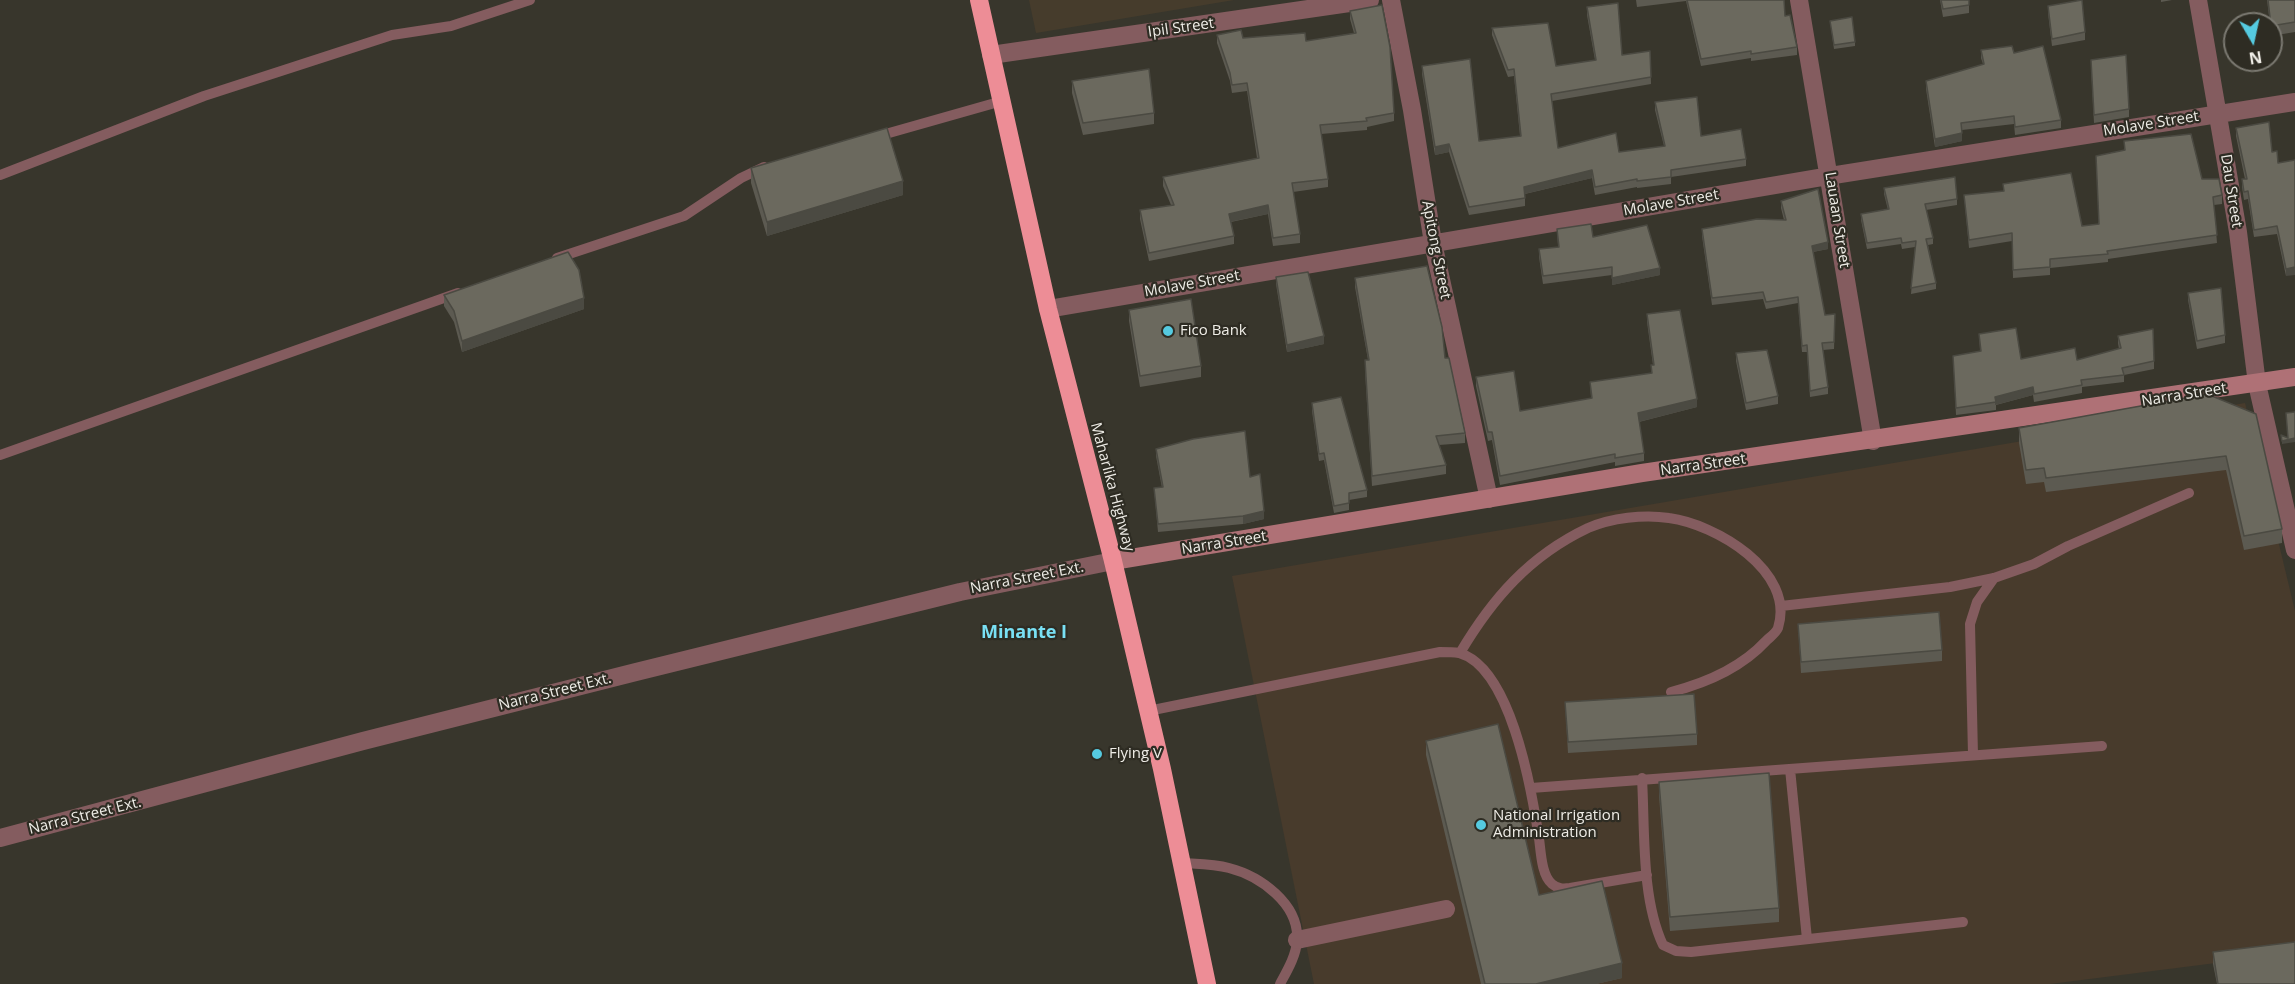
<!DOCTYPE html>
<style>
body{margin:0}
#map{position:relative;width:2295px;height:984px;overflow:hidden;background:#38362c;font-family:"Open Sans",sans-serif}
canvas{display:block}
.north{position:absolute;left:2223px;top:12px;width:60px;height:60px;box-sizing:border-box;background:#2e2c23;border:2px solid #7b7971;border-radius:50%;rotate:171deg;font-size:16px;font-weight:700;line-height:24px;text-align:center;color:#eeece6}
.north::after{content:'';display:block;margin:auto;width:21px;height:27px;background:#55cae0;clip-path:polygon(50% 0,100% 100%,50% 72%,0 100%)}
</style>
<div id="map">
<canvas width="2295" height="984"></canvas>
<div class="north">N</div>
</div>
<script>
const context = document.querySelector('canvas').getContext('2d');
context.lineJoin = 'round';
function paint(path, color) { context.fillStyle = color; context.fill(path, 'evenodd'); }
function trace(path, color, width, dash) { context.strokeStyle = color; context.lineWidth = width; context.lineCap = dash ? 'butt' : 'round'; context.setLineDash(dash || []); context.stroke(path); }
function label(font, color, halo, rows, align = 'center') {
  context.font = font + ' "Open Sans",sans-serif'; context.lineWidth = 4.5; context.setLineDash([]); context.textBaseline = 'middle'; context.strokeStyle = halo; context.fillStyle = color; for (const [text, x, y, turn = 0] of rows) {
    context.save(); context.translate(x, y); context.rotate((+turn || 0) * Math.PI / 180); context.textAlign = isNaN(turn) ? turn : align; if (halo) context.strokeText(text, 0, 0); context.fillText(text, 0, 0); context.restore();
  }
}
const commercial = new Path2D(`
 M 2245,403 L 2295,611 L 2295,953 L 2050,984 L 1314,984 L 1232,576 Z`);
const education = new Path2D(`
 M 1029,0 L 1234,0 L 1036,33 Z`);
const lane = new Path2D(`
 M 875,137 L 1002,101
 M 0,175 L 204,96 L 392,35 L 451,26 L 530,0
 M 557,258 L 684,216 L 741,178 L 764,167
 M 0,455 L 458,293
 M 1781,606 L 1950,587 L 1994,578 L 2034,564 L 2068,546 L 2189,493
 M 1460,653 C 1492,599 1529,556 1588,528 C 1611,518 1644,514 1669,518 C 1715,524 1796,571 1778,628 C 1776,633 1770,637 1766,641 C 1741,668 1706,683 1671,692
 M 1148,711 L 1440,652 C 1446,652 1453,652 1459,653 C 1510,667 1531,787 1538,832 C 1541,846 1540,874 1552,884 C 1558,889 1563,889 1570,888 L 1647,875
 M 1973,755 L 1970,624 L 1977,602 L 1994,578
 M 1790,769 L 1807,939
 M 1642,778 C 1645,830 1641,898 1663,945 L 1676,951 L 1691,952 L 1963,922
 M 1531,788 L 2102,746
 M 1182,863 C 1197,864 1214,864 1229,868 C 1260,876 1300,904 1297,941 C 1296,956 1287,971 1280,984`);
const street = new Path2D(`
 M 1391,0 L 1412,110 L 1433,243 L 1489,499
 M 1799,0 L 1873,441
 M 2198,0 L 2238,232 L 2257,384 L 2295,550
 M 991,55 L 1370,0
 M 1048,309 L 1829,176 L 2295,102
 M 0,838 L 363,741 L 636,672 L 960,592 L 1113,561
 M 1297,940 L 1446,909`);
const secondary = new Path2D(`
 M 1113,561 L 1642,473 L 2295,377`);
const highway = new Path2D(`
 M 979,0 L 1048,309 L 1113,561 L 1162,769 L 1207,984`);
const wall = new Path2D(`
 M 1636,0 L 1784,0 L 1785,16 L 1797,47 L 1797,55 L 1751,61 L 1751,58 L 1701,66 L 1686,1 L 1637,7 Z
 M 1940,0 L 1969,0 L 1969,13 L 1943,17 Z
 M 2161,0 L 2172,0 L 2161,2 Z
 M 2267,0 L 2295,0 L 2295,32 L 2271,36 L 2271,24 L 2270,24 Z
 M 2048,6 L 2085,32 L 2085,40 L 2052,46 L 2048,13 Z
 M 1587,7 L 1622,55 L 1650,51 L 1651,84 L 1552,101 L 1558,148 L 1619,152 L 1664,146 L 1655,110 L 1655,102 L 1701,136 L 1746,159 L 1746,166 L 1671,177 L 1671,184 L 1637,188 L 1637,187 L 1595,195 L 1592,178 L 1525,194 L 1525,206 L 1469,215 L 1449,152 L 1435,155 L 1422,74 L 1422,66 L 1479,141 L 1520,136 L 1514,76 L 1508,77 L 1492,35 L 1492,28 L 1556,66 L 1595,60 L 1587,15 Z
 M 1350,11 L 1394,113 L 1394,121 L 1367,127 L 1367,130 L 1321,134 L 1328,179 L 1328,187 L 1293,192 L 1300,234 L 1300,243 L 1273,246 L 1268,214 L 1231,222 L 1234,236 L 1234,244 L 1149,261 L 1140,219 L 1140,210 L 1171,205 L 1163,186 L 1163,177 L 1257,158 L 1247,91 L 1232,93 L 1230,81 L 1217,43 L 1217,35 L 1243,38 L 1306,41 L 1354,33 L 1350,19 Z
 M 1830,21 L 1855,42 L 1855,46 L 1834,49 Z
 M 1981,50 L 2014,53 L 2061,120 L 2061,128 L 2015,135 L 2014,124 L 1962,130 L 1962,141 L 1935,147 L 1926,89 L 1926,81 L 1983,64 L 1981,58 Z
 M 2091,67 L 2129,109 L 2129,117 L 2094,123 Z
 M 1072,81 L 1154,113 L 1154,124 L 1083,135 L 1072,93 Z
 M 2236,128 L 2272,152 L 2278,163 L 2295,160 L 2286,276 L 2277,234 L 2254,237 L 2248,199 L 2244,200 L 2242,187 L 2242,179 L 2245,179 L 2236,136 Z
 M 2124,141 L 2202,179 L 2222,195 L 2222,204 L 2214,205 L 2217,243 L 2108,259 L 2108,262 L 2050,268 L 2050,275 L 2013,278 L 2012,241 L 1969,248 L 1964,195 L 2003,191 L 2003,184 L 2082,226 L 2098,224 L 2124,150 Z
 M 751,168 L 903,195 L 767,236 L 751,183 Z
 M 1884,188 L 1957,199 L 1957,205 L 1926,210 L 1933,238 L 1933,244 L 1928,245 L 1936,283 L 1936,289 L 1911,294 L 1915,247 L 1902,249 L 1901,244 L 1867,249 L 1861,220 L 1861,214 L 1888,210 L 1884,194 Z
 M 1781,201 L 1828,249 L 1813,252 L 1825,315 L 1835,320 L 1834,349 L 1823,350 L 1828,387 L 1828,394 L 1810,397 L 1807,352 L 1802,352 L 1798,303 L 1766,309 L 1763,299 L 1712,305 L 1702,236 L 1702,229 L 1784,220 L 1781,208 Z
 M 1557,229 L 1593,237 L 1660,275 L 1612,285 L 1612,275 L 1543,284 L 1539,257 L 1539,249 L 1558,247 Z
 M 1276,277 L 1324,344 L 1287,352 L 1276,284 Z
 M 1355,278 L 1445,358 L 1465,433 L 1465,443 L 1439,445 L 1446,465 L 1446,474 L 1372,486 L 1365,370 L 1365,360 L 1368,360 L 1355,287 Z
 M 2188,293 L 2225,335 L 2225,343 L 2197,349 L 2188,300 Z
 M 444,295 L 584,309 L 462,352 L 454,322 L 444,306 Z
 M 1129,310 L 1201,366 L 1201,377 L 1140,387 L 1129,321 Z
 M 1647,314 L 1697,407 L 1639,422 L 1644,453 L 1644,461 L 1615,466 L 1615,462 L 1500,485 L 1492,440 L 1488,441 L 1476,386 L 1476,377 L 1520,411 L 1591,398 L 1590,382 L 1651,373 L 1651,365 L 1653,365 L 1647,322 Z
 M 1979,334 L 2021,359 L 2077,360 L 2119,349 L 2118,343 L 2118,336 L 2154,361 L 2154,369 L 2124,375 L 2124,382 L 2082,387 L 2082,393 L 2034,402 L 2033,395 L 1996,405 L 1996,410 L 1956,415 L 1953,356 L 1980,351 Z
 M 1736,353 L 1778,396 L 1778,404 L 1746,410 L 1736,361 Z
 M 2207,394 L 2282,529 L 2282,543 L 2244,550 L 2226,470 L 2046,492 L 2044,482 L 2026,484 L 2019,443 L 2019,428 Z
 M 1312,403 L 1367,490 L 1367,497 L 1349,500 L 1349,510 L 1334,513 L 1324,460 L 1319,461 L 1312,411 Z
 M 1156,449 L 1250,477 L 1264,519 L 1243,524 L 1158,532 L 1154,488 L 1162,488 L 1156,456 Z
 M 1798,624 L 1942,650 L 1942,661 L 1801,673 Z
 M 1565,702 L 1697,734 L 1697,745 L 1568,753 Z
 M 1426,741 L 1539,895 L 1622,978 L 1596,984 L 1481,984 L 1426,755 Z
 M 1659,782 L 1779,908 L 1779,922 L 1670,931 L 1659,796 Z
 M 2213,952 L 2295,984 L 2217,984 L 2213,964 Z`);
const shadedWall = new Path2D(`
 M 1962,133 L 1962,141 L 1935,147 L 1935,139 Z
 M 1449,144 L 1449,152 L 1435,155 L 1435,147 Z
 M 1592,170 L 1592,178 L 1524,194 L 1524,187 Z
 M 903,181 L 903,195 L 767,236 L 767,222 Z
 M 1268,205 L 1268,214 L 1229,222 L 1229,214 Z
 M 1828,242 L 1828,249 L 1812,252 L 1812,246 Z
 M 2295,267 L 2295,275 L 2286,276 L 2286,269 Z
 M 1660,268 L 1660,275 L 1612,285 L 1612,278 Z
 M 584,298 L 584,309 L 462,352 L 462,341 Z
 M 1324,336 L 1324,344 L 1287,352 L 1287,345 Z
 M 2033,387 L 2033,395 L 1995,405 L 1995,397 Z
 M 1697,399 L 1697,407 L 1638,422 L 1638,413 Z
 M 2295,438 L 2295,442 L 2282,444 L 2282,441 Z
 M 1264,511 L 1264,519 L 1243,524 L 1243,516 Z
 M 1622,963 L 1622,978 L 1596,984 L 1536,984 Z`);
const building = new Path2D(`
 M 1687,0 L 1784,0 L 1785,16 L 1790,15 L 1797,47 L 1751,54 L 1751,51 L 1701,59 Z
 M 1941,0 L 1969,0 L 1969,5 L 1943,9 Z
 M 2082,0 L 2085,32 L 2052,39 L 2048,6 Z
 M 2268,0 L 2295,0 L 2295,22 L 2271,26 Z
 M 1618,3 L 1622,55 L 1650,51 L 1651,77 L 1551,94 L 1558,148 L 1616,133 L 1619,152 L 1665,146 L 1655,102 L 1697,97 L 1701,136 L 1741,129 L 1746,159 L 1671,170 L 1671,177 L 1637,181 L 1637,179 L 1595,187 L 1592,170 L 1524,187 L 1525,198 L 1469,207 L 1449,144 L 1435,147 L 1422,66 L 1470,59 L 1479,141 L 1521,136 L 1514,69 L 1508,70 L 1492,28 L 1548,23 L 1556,66 L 1596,60 L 1587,7 Z
 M 1382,5 L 1390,47 L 1394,113 L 1366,118 L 1367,121 L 1320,125 L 1328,179 L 1292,183 L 1300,234 L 1273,238 L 1268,205 L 1229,214 L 1234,236 L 1149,253 L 1140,210 L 1174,205 L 1163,177 L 1259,158 L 1247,83 L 1232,85 L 1230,73 L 1217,35 L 1241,30 L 1243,38 L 1305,33 L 1306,41 L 1356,33 L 1350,11 Z
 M 1852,17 L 1855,42 L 1834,45 L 1830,21 Z
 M 2012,46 L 2014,53 L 2043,46 L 2061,120 L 2015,127 L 2014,116 L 1961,123 L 1962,133 L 1935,139 L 1926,81 L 1984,64 L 1981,50 Z
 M 2126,55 L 2129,109 L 2094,115 L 2091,60 Z
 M 1149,69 L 1154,113 L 1083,123 L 1072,81 Z
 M 2269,122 L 2272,152 L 2277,151 L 2278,163 L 2295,160 L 2295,267 L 2286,269 L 2277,226 L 2254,230 L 2248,191 L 2244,192 L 2242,179 L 2247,179 L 2236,128 Z
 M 887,128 L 903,181 L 767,222 L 751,168 Z
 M 2191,134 L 2202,179 L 2219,179 L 2222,195 L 2213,197 L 2217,235 L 2107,251 L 2108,254 L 2050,259 L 2050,267 L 2013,270 L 2012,233 L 1969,240 L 1964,195 L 2004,191 L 2003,184 L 2071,173 L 2082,226 L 2099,224 L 2096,156 L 2125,150 L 2124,141 Z
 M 1955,177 L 1957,199 L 1925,204 L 1933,238 L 1926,239 L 1936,283 L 1911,288 L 1916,241 L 1902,243 L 1901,238 L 1867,243 L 1861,214 L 1889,209 L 1884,188 Z
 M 1818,189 L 1828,242 L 1812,246 L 1825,315 L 1835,314 L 1834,342 L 1822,343 L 1828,387 L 1810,391 L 1807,345 L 1802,346 L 1798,297 L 1766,302 L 1763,292 L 1712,298 L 1702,229 L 1757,219 L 1786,220 L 1781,201 Z
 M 1591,224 L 1593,237 L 1647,225 L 1660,268 L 1612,278 L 1612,267 L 1543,276 L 1539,249 L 1559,247 L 1557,229 Z
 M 568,252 L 579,270 L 584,298 L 462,341 L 454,311 L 444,295 Z
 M 1427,266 L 1442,327 L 1445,358 L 1449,358 L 1465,433 L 1436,436 L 1446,465 L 1372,476 L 1365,360 L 1369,360 L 1355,278 Z
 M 1308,272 L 1324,336 L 1287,345 L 1276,277 Z
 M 2221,288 L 2225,335 L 2197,341 L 2188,293 Z
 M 1191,299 L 1201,366 L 1140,376 L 1129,310 Z
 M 1680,310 L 1697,399 L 1638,413 L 1644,453 L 1615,458 L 1615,454 L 1500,476 L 1492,432 L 1488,432 L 1476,377 L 1514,371 L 1520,411 L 1592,398 L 1590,382 L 1652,373 L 1651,365 L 1654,365 L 1647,314 Z
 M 2016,328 L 2021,359 L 2075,348 L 2077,360 L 2121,348 L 2118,336 L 2153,329 L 2154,361 L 2122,368 L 2124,375 L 2081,380 L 2082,385 L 2034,394 L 2033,387 L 1995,397 L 1996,402 L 1956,408 L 1953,356 L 1981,351 L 1979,334 Z
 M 1767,350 L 1778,396 L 1746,403 L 1736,353 Z
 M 2207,394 L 2256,414 L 2282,529 L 2244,536 L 2226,456 L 2046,478 L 2044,468 L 2026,470 L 2019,428 Z
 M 1341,397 L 1367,490 L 1349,493 L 1349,503 L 1334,506 L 1324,453 L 1319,454 L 1312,403 Z
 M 2295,412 L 2295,438 L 2282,441 L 2281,435 L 2288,438 L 2286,413 Z
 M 1245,431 L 1250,477 L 1260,474 L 1264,511 L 1243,516 L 1158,524 L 1154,488 L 1163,487 L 1156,449 L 1193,439 Z
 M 1939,612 L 1942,650 L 1801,662 L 1798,624 Z
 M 1694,694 L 1697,734 L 1568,742 L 1565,702 Z
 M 1498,724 L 1539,895 L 1602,881 L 1622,963 L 1536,984 L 1485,984 L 1426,741 Z
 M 1769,773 L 1779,908 L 1670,917 L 1659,782 Z
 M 2295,942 L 2295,984 L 2218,984 L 2213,952 Z`);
const markers = [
 [1168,331,6,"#55cae0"],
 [1097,754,6,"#55cae0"],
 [1481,825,6,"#55cae0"]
];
const streetNames = [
 ["Ipil Street",1181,28,-8],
 ["Molave Street",2151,124,-9],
 ["Dau Street",2231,191,81],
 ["Molave Street",1671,203,-10],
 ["Lauaan Street",1837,220,81],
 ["Apitong Street",1436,250,79],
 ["Molave Street",1192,284,-10],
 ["Narra Street",2184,395,-9],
 ["Narra Street",1703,465,-8],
 ["Maharlika Highway",1112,487,75],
 ["Narra Street",1224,543,-9],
 ["Narra Street Ext.",1027,578,-11],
 ["Narra Street Ext.",555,692,-14],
 ["Narra Street Ext.",85,816,-14]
];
const poiNames = [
 ["Fico Bank",1180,331],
 ["Flying V",1109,754],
 ["National Irrigation",1493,816],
 ["Administration",1493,833]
];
const quarterNames = [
 ["Minante I",1024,633]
];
paint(commercial, '#483b2c');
paint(education, '#463c2c');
trace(lane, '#845c5f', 10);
trace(street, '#845c5f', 18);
trace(secondary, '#af7176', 18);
trace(highway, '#ed8d96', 18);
paint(wall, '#5c5a51');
paint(shadedWall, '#4b4a42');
paint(building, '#6b695e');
trace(building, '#4b4a42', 1.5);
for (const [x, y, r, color] of markers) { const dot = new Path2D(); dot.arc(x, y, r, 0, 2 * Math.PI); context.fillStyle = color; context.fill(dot); trace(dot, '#2e2c23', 2); }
label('15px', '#eeece6', '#2e2c23', streetNames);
label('15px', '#eeece6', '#2e2c23', poiNames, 'left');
label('bold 18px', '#79e0f4', '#2e2c23', quarterNames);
</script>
